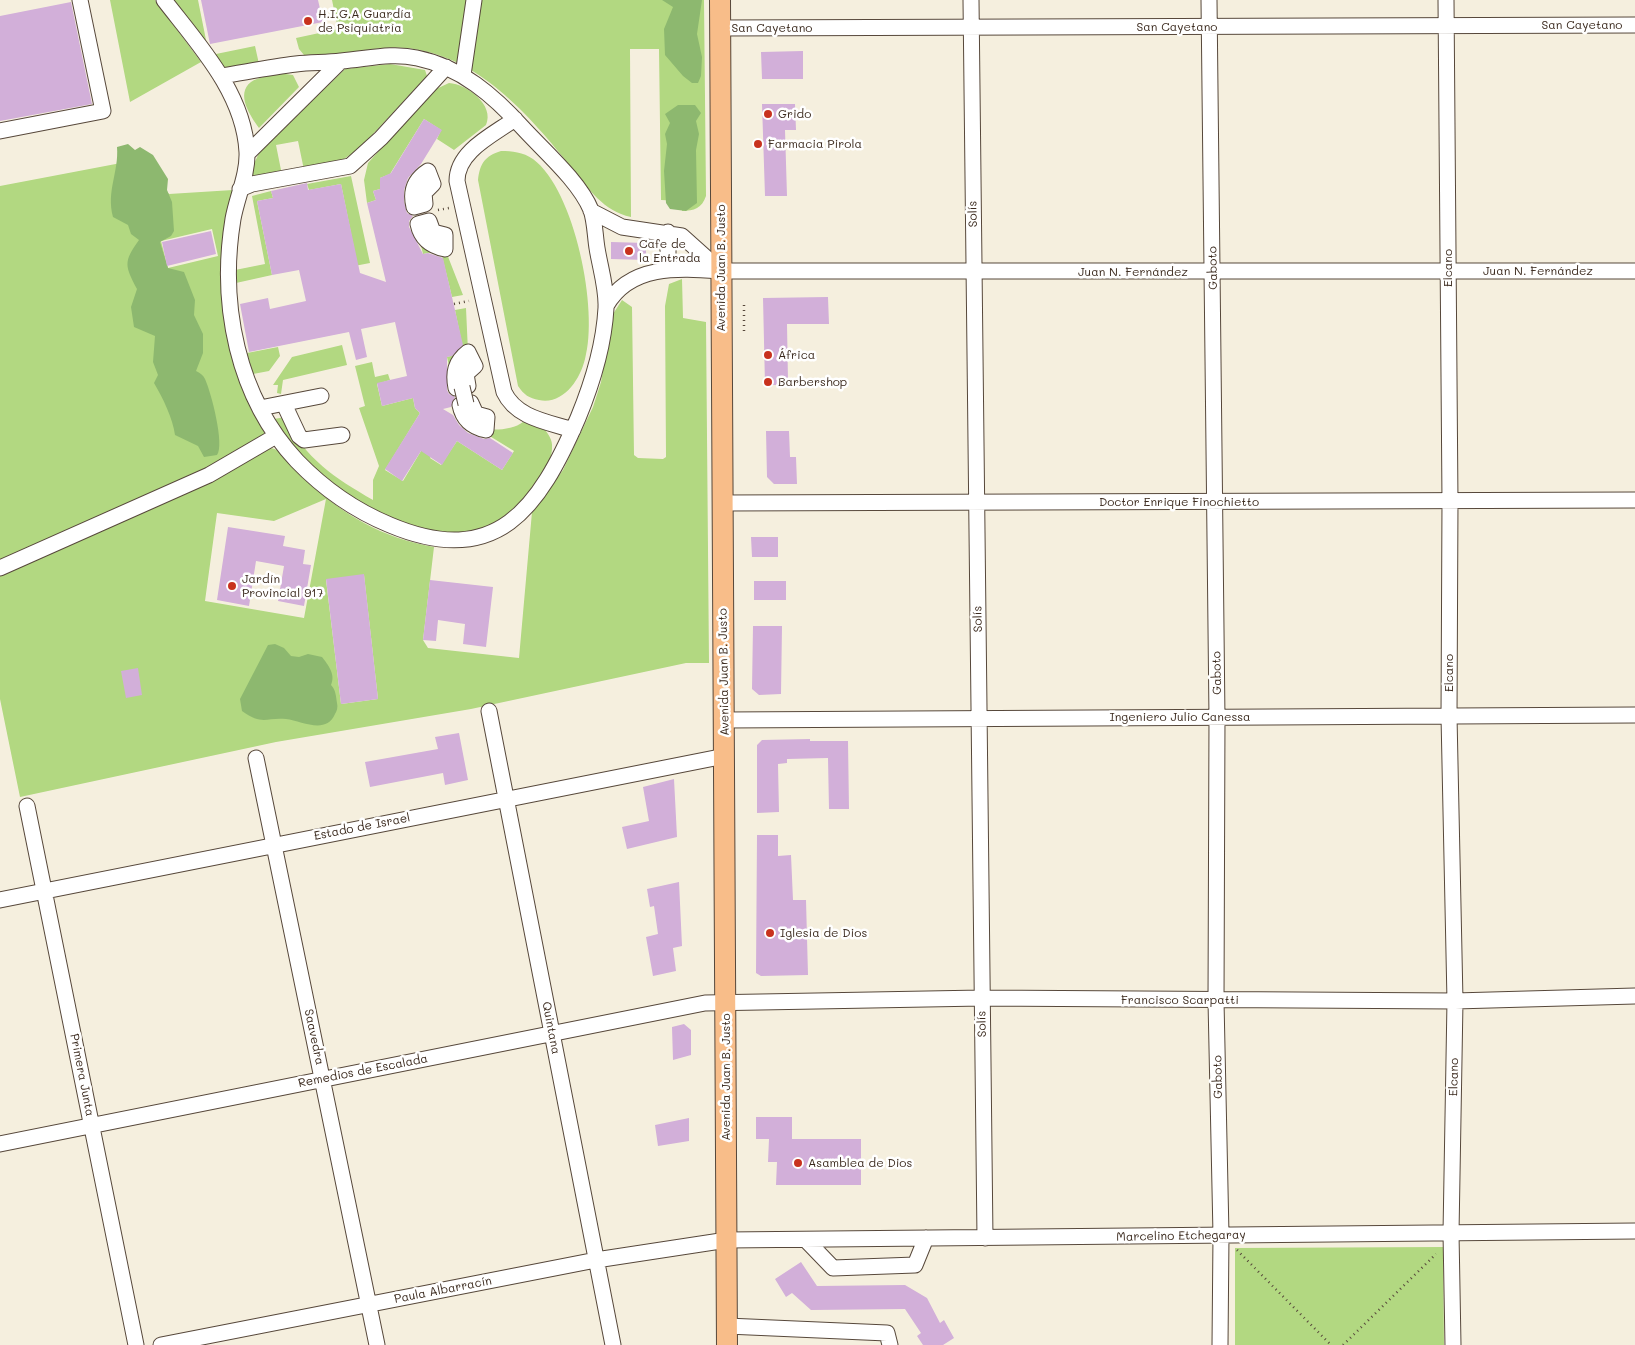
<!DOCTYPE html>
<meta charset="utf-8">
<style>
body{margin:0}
canvas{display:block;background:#f5efde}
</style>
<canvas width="1635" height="1345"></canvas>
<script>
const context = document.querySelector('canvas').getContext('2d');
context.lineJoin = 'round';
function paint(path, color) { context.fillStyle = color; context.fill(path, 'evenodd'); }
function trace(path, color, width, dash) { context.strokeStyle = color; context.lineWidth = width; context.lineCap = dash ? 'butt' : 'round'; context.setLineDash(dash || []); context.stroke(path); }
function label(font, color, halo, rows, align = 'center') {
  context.font = font + ' Mali,sans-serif'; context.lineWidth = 5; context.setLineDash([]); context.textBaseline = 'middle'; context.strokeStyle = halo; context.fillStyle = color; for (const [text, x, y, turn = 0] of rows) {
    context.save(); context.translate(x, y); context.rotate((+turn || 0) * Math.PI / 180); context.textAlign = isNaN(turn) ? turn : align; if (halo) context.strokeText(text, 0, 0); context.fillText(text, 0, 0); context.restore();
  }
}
const green = new Path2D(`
 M 110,0 L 155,0 L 201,62 L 130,102 Z
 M 170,0 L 198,0 L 207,45 L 216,54 L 255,46 L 259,64 L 231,68 L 223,67 Z
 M 332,0 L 704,0 L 706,196 C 702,208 694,211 682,211 L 682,201 L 661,200 L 659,49 L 630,49 L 631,217 C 603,211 589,189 572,168 C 529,115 478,55 406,48 C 387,46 368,50 350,52 C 335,54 319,54 304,55 L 299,49 L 296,38 L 338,29 Z
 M 390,64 L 425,70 L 427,76 L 360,148 L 335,165 L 304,170 L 298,141 L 276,145 L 282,175 L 251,181 L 251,170 L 259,153 L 345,69 Z
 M 278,73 L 293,75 L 299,87 L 259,128 C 251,117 235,94 251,82 C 258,77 270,76 278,73 Z
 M 449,83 C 467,84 495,105 486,125 L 454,150 L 437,139 L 441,130 L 424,119 L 390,174 L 380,178 L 380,189 L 373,191 L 376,200 L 367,203 L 364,180 L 368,163 L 434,90 Z
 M 501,151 C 512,151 523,152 533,159 C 575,190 599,311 585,359 C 580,380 563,405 539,400 C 529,398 524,395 518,386 L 478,180 C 480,163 485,156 501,151 Z
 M 142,159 L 169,194 L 233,190 L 223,255 L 265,430 L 263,437 L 269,448 C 282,447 296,472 305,480 C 346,516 380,537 434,547 L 423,640 L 428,648 L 519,658 L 532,512 L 563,470 L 593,407 L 601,382 L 613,314 L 622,300 L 632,307 L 634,455 L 638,458 L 663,459 L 666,457 L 665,306 L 669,284 L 682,279 L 683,318 L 706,322 L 709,663 L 686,663 L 471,709 L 276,742 L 20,797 L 0,699 L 0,186 ZM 212,229 L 218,256 L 168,268 L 161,241 ZM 326,499 L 304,618 L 205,601 L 217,513 L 274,521 ZM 364,575 L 378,699 L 341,704 L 326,580 Z
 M 351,176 L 370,263 L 344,268 L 356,258 L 341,184 L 309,190 L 307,184 Z
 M 271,191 L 273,198 L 257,201 L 272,275 L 236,283 L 235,270 L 265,264 L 252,196 Z
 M 416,224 L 445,249 L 463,295 L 452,297 L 442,256 L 433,252 L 423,254 Z
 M 466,308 L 468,352 L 454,389 L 447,357 L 458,354 L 463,349 L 455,310 Z
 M 342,345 L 347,365 L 283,380 L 281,394 L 277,393 L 278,385 L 273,385 L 292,357 Z
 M 278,347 L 280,356 L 269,371 L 253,374 L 247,353 Z
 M 372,362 L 375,377 L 388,374 L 390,380 L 377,384 L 382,406 L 413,398 L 415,408 L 420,413 L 385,470 L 403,481 L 433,431 L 438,445 L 430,458 L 441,465 L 457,441 L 502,470 L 514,451 L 475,427 C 488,431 512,431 523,422 L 543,428 C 548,433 553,440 552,448 C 552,474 509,518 487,528 C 480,530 471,532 465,533 C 408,541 336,492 299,453 C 289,443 282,430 274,419 L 285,417 C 305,459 335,478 373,500 L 373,480 L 379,466 L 359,408 L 365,406 L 355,366 Z
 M 1443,1247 L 1444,1345 L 1235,1345 L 1235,1248 Z`);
const forest = new Path2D(`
 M 662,0 L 702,0 L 697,34 L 702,57 L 701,76 L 698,83 L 692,83 L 683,76 L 665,55 L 664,29 L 673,7 Z
 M 678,105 L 695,105 L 701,113 L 696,121 L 699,134 L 696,150 L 697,203 L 686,211 L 670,209 L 666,203 L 664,171 L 667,144 L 665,134 L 670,123 L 665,114 Z
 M 128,144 L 135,150 L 140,147 L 153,155 L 168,179 L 167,190 L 172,202 L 174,231 L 171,236 L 160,242 L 168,268 L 184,272 L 195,300 L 194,315 L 203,334 L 203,353 L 196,371 C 200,373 203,375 205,379 C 211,392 225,445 217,455 L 204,457 L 198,446 L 175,435 C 173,419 163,398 154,383 L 158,375 L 153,362 L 155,336 L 134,327 L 131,307 L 137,289 C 125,266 123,262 139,240 L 131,234 L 128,225 L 113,217 C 106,191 119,172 117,147 Z
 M 275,644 L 284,648 L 291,656 L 299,657 L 308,654 L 322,657 C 328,665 336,674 331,685 C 336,690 336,697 337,703 C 338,707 337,711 335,714 C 326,735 302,721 286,719 C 266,717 263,726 242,711 L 240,699 L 268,645 Z`);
const building = new Path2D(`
 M 201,0 L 318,0 L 323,22 L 210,44 Z
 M 71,2 L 92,104 L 0,121 L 0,16 Z
 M 803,51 L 803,79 L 762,79 L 761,52 Z
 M 762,104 L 795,104 L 796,130 L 785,130 L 787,196 L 765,196 Z
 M 424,119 L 442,130 L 421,164 L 408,178 L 404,190 L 404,202 L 407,213 L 413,216 L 409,221 L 409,227 L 423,254 L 428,253 L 443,258 L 463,345 L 452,356 L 447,357 L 447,390 L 449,394 L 455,397 L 451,407 L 443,409 L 453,415 L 459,425 L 468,433 L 484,439 L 490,438 L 513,453 L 502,470 L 457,441 L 442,465 L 421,451 L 402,481 L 385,469 L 420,413 L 415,408 L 413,398 L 382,406 L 377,383 L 407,376 L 395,322 L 361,329 L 367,357 L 356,360 L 349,332 L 249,352 L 240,304 L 268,298 L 270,309 L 306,301 L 299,270 L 272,275 L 257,201 L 273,198 L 271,191 L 307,183 L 308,190 L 341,184 L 360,273 L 386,282 L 367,203 L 376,200 L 373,191 L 380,189 L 380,178 L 391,173 Z
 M 211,231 L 216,254 L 167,266 L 162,242 Z
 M 611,242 L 646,243 L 646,260 L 611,259 Z
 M 828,297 L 829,324 L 787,324 L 788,382 L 784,382 L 784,385 L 765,385 L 763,298 Z
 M 766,431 L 789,431 L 790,457 L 796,457 L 797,484 L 774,484 L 767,477 Z
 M 228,527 L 285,536 L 283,546 L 305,550 L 303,564 L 311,565 L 304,606 L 278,601 L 284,566 L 256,561 L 249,606 L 217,600 Z
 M 751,537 L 778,537 L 778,557 L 752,557 Z
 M 364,574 L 378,699 L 341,704 L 326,579 Z
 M 430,580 L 493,587 L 486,647 L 463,644 L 465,624 L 438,620 L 436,641 L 423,640 Z
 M 754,581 L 786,581 L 786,600 L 754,600 Z
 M 753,626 L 782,626 L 781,694 L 759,695 L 752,689 Z
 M 138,668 L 142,695 L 126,698 L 121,671 Z
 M 459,733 L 468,780 L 445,785 L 443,773 L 370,787 L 365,762 L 438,749 L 435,737 Z
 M 810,739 L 810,741 L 848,741 L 849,809 L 829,809 L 828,758 L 787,759 L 787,763 L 778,764 L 779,812 L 757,813 L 757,745 L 762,740 Z
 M 674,779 L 677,837 L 627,849 L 622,827 L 649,821 L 643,787 Z
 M 757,835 L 778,835 L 778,856 L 791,855 L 793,900 L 806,900 L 808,975 L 761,976 L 756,973 Z
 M 679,882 L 682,946 L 673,948 L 676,971 L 653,976 L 646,937 L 658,934 L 654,906 L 650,907 L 647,889 Z
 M 684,1024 L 691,1030 L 691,1055 L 673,1060 L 672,1027 Z
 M 756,1117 L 792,1117 L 792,1139 L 861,1139 L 861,1185 L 776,1185 L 777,1162 L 768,1162 L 769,1139 L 756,1139 Z
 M 689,1118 L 689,1141 L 658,1146 L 655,1125 Z
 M 801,1262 L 817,1286 L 905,1285 L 927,1298 L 940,1323 L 944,1320 L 954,1338 L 943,1345 L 923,1345 L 917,1336 L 921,1333 L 905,1309 L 811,1310 L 792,1293 L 786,1297 L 775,1279 Z`);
const path = new Path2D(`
 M 438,210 L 449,208
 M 454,304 L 469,301
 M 744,305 L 744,335
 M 1237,1250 L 1331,1345
 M 1343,1345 L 1436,1254`);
const minor = new Path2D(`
 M 164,0 C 198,44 244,93 247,152 C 248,174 237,197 233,219 C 219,304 237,397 297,461 C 323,488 356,511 390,525 C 497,570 539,508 578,418 C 592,384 604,345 606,308 C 607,289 600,267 597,248 C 595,236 595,221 591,210 C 579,181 544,151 523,128 C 494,96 461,67 417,58 C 392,52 367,59 341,61 C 326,63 311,62 296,64 C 271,67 246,72 221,76
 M 971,0 L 985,1238
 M 1209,0 L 1217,717 L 1216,1001 L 1221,1235 L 1220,1345
 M 1446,0 L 1450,501 L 1449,716 L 1455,1001 L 1451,1233 L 1453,1345
 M 720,28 L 1635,25
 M 463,75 L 474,0
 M 515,119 C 493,135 457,151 457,181 L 504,392 C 516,418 548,422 573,430
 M 0,131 L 103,111 L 80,0
 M 247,154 L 341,61
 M 428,171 L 433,184 L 424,193 L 425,204 L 414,207 C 410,191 414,180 428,171 Z
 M 240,189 L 252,184 L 350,166 L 381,138 L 446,67
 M 591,211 L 622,227 L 682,236 L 721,271
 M 429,221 L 433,232 L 445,235 L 445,249 C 430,246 421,238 418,224 Z
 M 668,232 L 668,269
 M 606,306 C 630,264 679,268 721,271 L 1635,271
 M 468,352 L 475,366 L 466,374 L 468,386 L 456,388 C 453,373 455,362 468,352 Z
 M 471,403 L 476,414 L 487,417 L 486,430 C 472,427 463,420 460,405 Z
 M 284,404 L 299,436 L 304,440 L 342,435
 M 260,408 L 321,396
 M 723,503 L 1635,500
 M 0,568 L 209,475 L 276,436
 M 489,711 L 613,1345
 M 725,720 L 1635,715
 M 256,758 L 377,1345
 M 27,806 L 136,1345
 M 0,900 L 725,756
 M 0,1144 L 705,1003 L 982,998 L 1455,1001 L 1635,996
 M 806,1240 L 833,1268 L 915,1265 L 926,1238
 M 727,1326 L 887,1333 L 890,1345
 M 161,1345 L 596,1260 L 727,1240 L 1635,1231`);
const major = new Path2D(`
 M 720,0 L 727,1345`);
const minorBridge = new Path2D(`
 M 462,387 L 466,404`);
const markers = [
 [308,21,5,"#c8321e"],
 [768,114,5,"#c8321e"],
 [758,144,5,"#c8321e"],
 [629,251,5,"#c8321e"],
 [768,355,5,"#c8321e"],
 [768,382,5,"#c8321e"],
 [232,586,5,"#c8321e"],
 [770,933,5,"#c8321e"],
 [798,1163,5,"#c8321e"]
];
const poiNames = [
 ["H.I.G.A Guardía",318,14],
 ["de Psiquiatría",318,28],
 ["Grido",778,114],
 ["Farmacia Pirola",768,144],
 ["Cafe de",639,244],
 ["la Entrada",639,258],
 ["África",778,355],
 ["Barbershop",778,382],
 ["Jardín",242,579],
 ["Provincial 917",242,593],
 ["Iglesia de Dios",780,933],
 ["Asamblea de Dios",808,1163]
];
const streetNames = [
 ["San Cayetano",1582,25],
 ["San Cayetano",1177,27],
 ["San Cayetano",772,28],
 ["Solís",973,214,-91],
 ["Avenida Juan B. Justo",721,268,-90],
 ["Gaboto",1213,268,-91],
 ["Elcano",1448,268,-90],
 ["Juan N. Fernández",1538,271],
 ["Juan N. Fernández",1133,272],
 ["Doctor Enrique Finochietto",1179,502],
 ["Solís",978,619,-91],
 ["Avenida Juan B. Justo",724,672,-91],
 ["Gaboto",1217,673,-91],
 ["Elcano",1449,673,-90],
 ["Ingeniero Julio Canessa",1180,717],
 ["Estado de Israel",362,827,-11],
 ["Francisco Scarpatti",1180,1000],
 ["Solís",982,1024,-91],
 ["Quintana",551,1028,79],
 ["Saavedra",314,1037,78],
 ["Remedios de Escalada",363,1071,-11],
 ["Primera Junta",82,1075,79],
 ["Avenida Juan B. Justo",726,1077,-90],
 ["Gaboto",1218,1077,-91],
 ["Elcano",1454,1077,-89],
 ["Marcelino Etchegaray",1181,1236,-1],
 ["Paula Albarracín",443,1290,-11]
];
paint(green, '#b2d881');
paint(forest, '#8db86f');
paint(building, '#d2afd9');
trace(minor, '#57483b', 17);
trace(major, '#57483b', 22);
trace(path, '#57483b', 2.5, [1, 4]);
trace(minor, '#fff', 15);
trace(major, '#f8bd89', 20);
trace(minorBridge, '#57483b', 17, []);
trace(minorBridge, '#fff', 15);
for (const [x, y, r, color] of markers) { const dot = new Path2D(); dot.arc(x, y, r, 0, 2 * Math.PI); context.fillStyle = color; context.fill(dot); trace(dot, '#fff', 2); }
label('12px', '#3b2a1e', '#fff', poiNames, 'left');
label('12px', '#3b2a1e', '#fff', streetNames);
</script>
